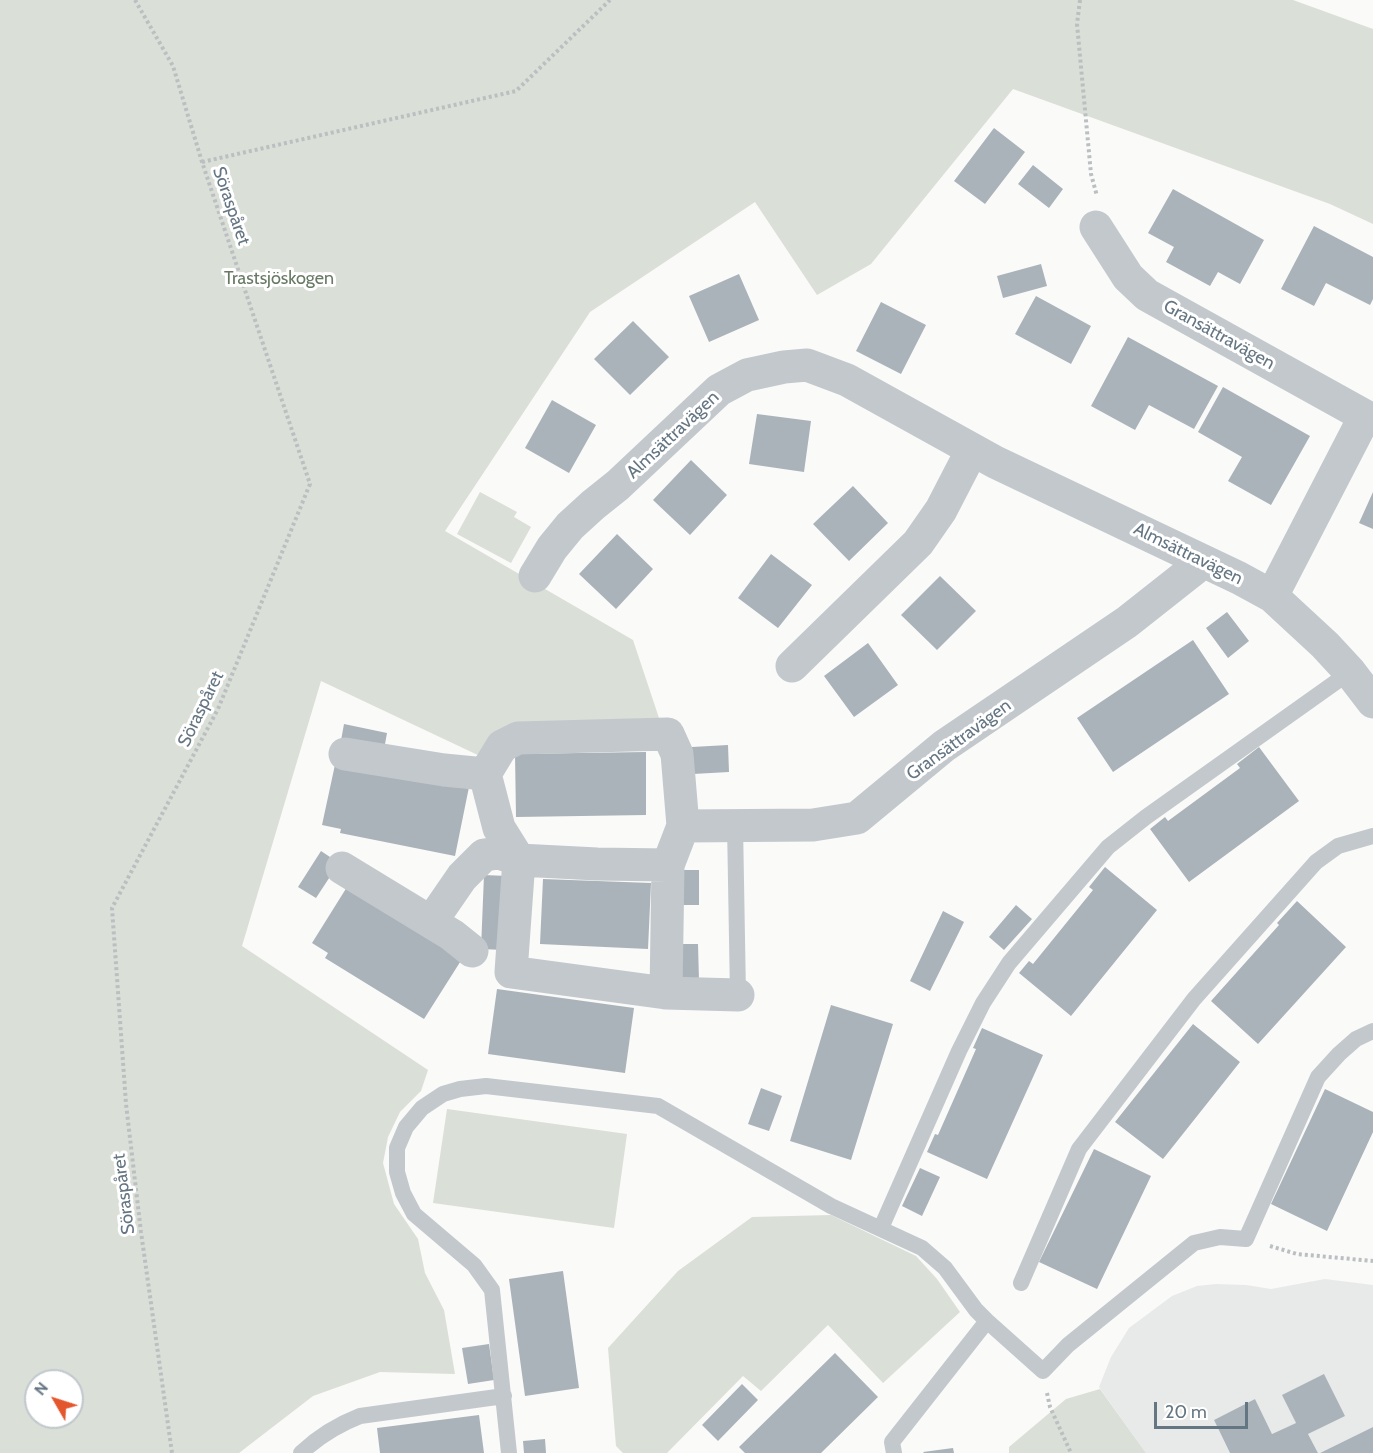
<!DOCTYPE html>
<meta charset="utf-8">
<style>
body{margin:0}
#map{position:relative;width:1373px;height:1453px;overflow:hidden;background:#fafaf8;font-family:Cabin,sans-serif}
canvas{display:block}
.north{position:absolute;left:24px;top:1369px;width:60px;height:60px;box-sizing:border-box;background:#fff;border:2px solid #c1c8cd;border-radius:50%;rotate:309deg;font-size:16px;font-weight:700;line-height:24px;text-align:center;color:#657683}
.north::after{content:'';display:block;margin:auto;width:21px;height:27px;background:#e4572e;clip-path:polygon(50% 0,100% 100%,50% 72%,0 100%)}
.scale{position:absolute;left:1154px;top:1402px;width:94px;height:27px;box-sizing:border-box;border:3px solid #657683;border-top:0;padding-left:8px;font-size:18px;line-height:21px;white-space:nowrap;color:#657683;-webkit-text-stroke:4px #fff;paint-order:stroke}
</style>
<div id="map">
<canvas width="1373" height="1453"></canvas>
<div class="north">N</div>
<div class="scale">20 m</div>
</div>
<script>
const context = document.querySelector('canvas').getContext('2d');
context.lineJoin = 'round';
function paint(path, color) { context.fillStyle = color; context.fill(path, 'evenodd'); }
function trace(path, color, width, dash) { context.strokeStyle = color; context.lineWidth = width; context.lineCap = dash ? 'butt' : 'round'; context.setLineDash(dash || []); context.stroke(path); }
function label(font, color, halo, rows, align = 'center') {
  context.font = font + ' Cabin,sans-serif'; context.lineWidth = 6; context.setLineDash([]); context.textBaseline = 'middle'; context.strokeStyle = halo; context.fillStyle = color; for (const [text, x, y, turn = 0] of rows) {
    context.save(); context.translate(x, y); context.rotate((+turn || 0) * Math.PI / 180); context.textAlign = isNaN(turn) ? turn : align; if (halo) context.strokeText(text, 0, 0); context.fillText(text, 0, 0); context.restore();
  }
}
const built = new Path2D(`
 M 1325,1279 L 1373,1285 L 1373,1427 L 1320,1453 L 1318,1453 L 1308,1434 L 1345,1415 L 1283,1395 L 1296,1423 L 1272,1434 L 1255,1399 L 1214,1420 L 1230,1453 L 1146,1453 L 1099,1387 L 1111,1357 L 1129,1328 L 1172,1296 L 1197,1286 L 1216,1284 L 1246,1285 L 1271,1289 Z`);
const green = new Path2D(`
 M 0,0 L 1293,0 L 1373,29 L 1373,224 L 1330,204 L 1013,89 L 871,264 L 817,295 L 755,202 L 590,312 L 445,531 L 633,640 L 662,727 L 482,757 L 321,681 L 242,946 L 428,1070 L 421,1091 L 400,1112 L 388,1137 L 383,1163 L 394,1204 L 418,1239 L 425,1273 L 444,1310 L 455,1374 L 380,1372 L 313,1396 L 239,1453 L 0,1453 ZM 36,1381 L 72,1381 L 72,1417 L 36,1417 Z
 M 480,492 L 517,512 L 514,517 L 531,527 L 511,563 L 457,534 Z
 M 447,1109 L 627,1134 L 614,1228 L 433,1203 Z
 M 831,1215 L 916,1256 L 937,1279 L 960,1312 L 883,1383 L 828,1325 L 761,1391 L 743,1376 L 667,1453 L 623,1453 L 616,1446 L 608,1348 L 678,1271 L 752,1217 Z
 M 1100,1389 L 1146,1453 L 1009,1453 L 1009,1447 L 1066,1399 Z`);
const building = new Path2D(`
 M 994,128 L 1025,152 L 985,204 L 954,181 Z
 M 1033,165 L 1063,189 L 1049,208 L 1018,184 Z
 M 1173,189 L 1264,240 L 1240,284 L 1218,272 L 1210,286 L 1166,262 L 1174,247 L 1148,233 Z
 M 1314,226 L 1373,257 L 1373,299 L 1370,305 L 1326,283 L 1314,306 L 1281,289 Z
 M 1041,264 L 1047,286 L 1003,298 L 997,276 Z
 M 739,274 L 759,320 L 709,342 L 689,296 Z
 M 1036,296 L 1091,326 L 1071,364 L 1015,334 Z
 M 881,302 L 926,325 L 901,374 L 856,351 Z
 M 633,321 L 669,357 L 630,395 L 594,359 Z
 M 1128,337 L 1218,386 L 1194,429 L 1149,405 L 1135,430 L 1091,406 Z
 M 1223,387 L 1310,436 L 1271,505 L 1228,481 L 1242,457 L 1198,432 Z
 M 552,400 L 596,425 L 569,473 L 525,448 Z
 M 757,414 L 811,421 L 804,472 L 749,464 Z
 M 691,460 L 727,495 L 690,535 L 653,500 Z
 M 853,486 L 888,523 L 849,561 L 813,524 Z
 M 1373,492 L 1373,529 L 1359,523 Z
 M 617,534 L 653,569 L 616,609 L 579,574 Z
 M 771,554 L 812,585 L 778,628 L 738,598 Z
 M 940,576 L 976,611 L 937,650 L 901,615 Z
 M 1227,612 L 1249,641 L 1228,658 L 1206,628 Z
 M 1193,640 L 1229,694 L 1113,772 L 1077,718 Z
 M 868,643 L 898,685 L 854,717 L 824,676 Z
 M 344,724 L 387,733 L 383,755 L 340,746 Z
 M 728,745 L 729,772 L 693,774 L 692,747 Z
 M 1259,747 L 1299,801 L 1189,882 L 1150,829 L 1165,817 L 1168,821 L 1240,768 L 1237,764 Z
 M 646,752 L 646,815 L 516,817 L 515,754 Z
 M 336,760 L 469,787 L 455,856 L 340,833 L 341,829 L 322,825 Z
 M 321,851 L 339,863 L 316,898 L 298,887 Z
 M 1105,867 L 1157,910 L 1071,1016 L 1019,973 L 1029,961 L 1033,964 L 1093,890 L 1089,887 Z
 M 675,870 L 699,870 L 699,905 L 675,905 Z
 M 484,875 L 507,876 L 504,950 L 481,949 Z
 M 543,879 L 651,883 L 648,949 L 540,944 Z
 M 347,887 L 462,959 L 424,1019 L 325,958 L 328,953 L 312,943 Z
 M 1297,901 L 1346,947 L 1258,1044 L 1211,1001 L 1279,925 L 1277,923 Z
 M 1016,905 L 1032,919 L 1004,950 L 989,937 Z
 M 943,911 L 964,922 L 930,991 L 910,981 Z
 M 675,944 L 698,944 L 699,981 L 676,982 Z
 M 497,989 L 634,1008 L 625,1073 L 488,1054 Z
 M 831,1005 L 893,1024 L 851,1160 L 790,1141 Z
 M 1193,1024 L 1240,1062 L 1163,1159 L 1115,1122 Z
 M 982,1028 L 1043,1055 L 987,1179 L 927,1152 L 935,1134 L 938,1135 L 976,1049 L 973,1048 Z
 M 761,1088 L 782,1096 L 769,1131 L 748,1124 Z
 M 1325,1089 L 1373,1112 L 1373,1132 L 1327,1231 L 1271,1204 Z
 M 1094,1149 L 1151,1176 L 1097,1289 L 1039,1262 Z
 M 920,1168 L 940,1177 L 922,1216 L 902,1206 Z
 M 563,1271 L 579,1388 L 525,1396 L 509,1279 Z
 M 489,1344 L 494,1380 L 468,1384 L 462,1348 Z
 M 835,1353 L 878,1397 L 821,1453 L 745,1453 L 739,1447 Z
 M 1324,1374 L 1345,1416 L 1308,1434 L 1318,1453 L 1230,1453 L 1214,1420 L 1255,1399 L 1272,1434 L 1296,1423 L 1282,1395 Z
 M 742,1384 L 758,1400 L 718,1441 L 702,1425 Z
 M 479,1415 L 484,1453 L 380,1453 L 377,1428 Z
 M 1373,1427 L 1373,1453 L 1320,1453 Z
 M 545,1439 L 546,1453 L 524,1453 L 523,1441 Z
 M 953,1448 L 954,1453 L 924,1453 L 923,1452 Z`);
const path = new Path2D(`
 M 135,0 L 173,66 L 202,162 L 310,484 L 218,709 L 112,908 L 126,1104 L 141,1232 L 172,1453
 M 1080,0 L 1077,24 L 1091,174 L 1097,196
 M 202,162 L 516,91 L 610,0
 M 1270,1246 L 1297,1254 L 1373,1261
 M 1047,1393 L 1050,1407 L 1071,1453`);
const lane = new Path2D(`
 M 735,824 L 738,995
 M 881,1228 L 959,1051 L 983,1003 L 1009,963 L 1108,847 L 1146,817 L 1350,672
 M 1021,1283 L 1079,1149 L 1194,999 L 1316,862 L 1338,846 L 1373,836
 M 301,1453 C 319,1436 337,1425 360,1416 L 504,1396
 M 509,1453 L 492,1290 L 474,1265 L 414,1214 L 403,1193 L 397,1172 L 397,1148 L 406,1127 L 422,1108 L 443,1094 L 460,1089 L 486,1086 L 658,1106 L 831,1206 L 922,1248 L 945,1268 L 976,1310 L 987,1321 L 1043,1371 L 1068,1345 L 1194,1243 L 1220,1237 L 1246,1239 L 1318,1077 L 1339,1054 L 1356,1039 L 1373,1031
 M 894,1453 L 892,1442 L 987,1321`);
const street = new Path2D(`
 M 1096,227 L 1128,277 L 1147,295 L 1365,416 L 1272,596
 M 535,576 L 552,548 L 570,526 L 593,505 L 618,485 L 719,390 L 747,375 L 784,367 L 807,365 L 847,380 L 995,462 L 1239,578 L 1272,596 L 1325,645 L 1350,672 L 1373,702
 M 792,666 L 918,543 L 941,510 L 972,450
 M 345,754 L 444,770 L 485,774 L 502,746 L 518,738 L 668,734 L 677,754 L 683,826 L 668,865 L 666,993
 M 485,774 L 499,828 L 519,860 L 511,972 L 666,993 L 738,995
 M 683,826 L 813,825 L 857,818 L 944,746 L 1127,622 L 1203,562
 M 342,868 L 452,935 L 472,951
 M 431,922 L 462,877 L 484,855 L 499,853 L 519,860 L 597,864 L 668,865`);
const streetNames = [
 ["Söraspåret",231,206,71],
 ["Gransättravägen",1219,335,29],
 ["Almsättravägen",673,435,-43],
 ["Almsättravägen",1188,554,26],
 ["Söraspåret",201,709,-64],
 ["Gransättravägen",959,740,-36],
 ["Söraspåret",124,1194,-97]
];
const parkNames = [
 ["Trastsjöskogen",279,279]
];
paint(built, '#e8e9e9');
paint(green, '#dadfd7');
paint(building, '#aab3b9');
trace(path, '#bbbfc2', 4, [3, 3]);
trace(lane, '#c3c8cc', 16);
trace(street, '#c3c8cc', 33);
label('18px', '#657683', '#fff', streetNames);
label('18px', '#687a64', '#fff', parkNames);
</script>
